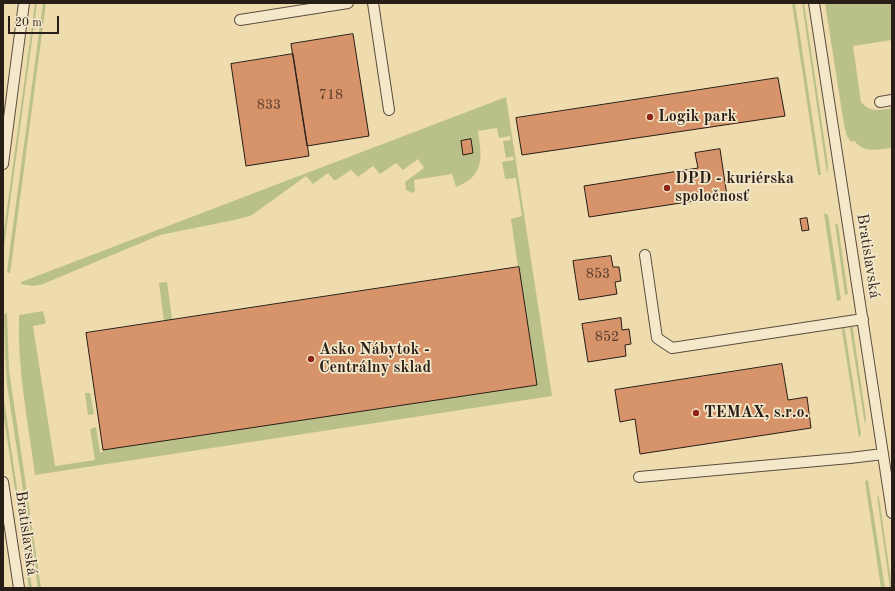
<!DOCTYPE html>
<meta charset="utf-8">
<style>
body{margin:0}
#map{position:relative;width:895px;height:591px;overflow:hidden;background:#efdcae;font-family:"Old Standard TT",serif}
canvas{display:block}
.frame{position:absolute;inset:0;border:4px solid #291d17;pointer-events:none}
.scale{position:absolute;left:8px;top:16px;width:51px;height:18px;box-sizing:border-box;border:2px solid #291d17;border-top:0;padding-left:5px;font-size:12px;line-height:14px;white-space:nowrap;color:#291d17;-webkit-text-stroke:3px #f5e8ca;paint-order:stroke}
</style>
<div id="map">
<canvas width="895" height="591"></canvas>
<div class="frame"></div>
<div class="scale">20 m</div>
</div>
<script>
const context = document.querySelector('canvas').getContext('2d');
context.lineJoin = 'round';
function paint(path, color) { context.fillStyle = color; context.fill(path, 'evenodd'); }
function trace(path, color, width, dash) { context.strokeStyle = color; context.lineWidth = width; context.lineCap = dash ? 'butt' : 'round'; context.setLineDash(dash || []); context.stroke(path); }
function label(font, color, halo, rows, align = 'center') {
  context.font = font + ' "Old Standard TT",serif'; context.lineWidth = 3.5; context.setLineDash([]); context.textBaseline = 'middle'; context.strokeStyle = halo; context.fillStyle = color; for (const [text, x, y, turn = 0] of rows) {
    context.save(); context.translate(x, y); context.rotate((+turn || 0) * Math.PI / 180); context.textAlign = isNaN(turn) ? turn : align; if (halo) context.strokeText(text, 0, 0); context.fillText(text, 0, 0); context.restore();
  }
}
const green = new Path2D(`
 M 35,3 L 37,3 L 3,254 L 3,238 Z
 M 43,3 L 46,3 L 10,274 L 7,271 Z
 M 792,3 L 795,3 L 821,175 L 818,175 Z
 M 802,3 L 804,3 L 828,165 L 827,174 Z
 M 825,3 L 892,3 L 892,40 L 853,46 L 861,102 C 870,113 880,110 892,108 L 892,148 C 881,149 862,154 855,141 L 851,142 L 847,136 L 844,125 Z
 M 506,97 L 552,396 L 35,475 C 28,422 17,368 19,315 L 43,311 L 46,323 L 44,324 L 33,326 L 55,466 L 95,460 L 90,429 L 96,427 L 100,452 L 103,452 L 103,450 L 537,385 L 519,268 L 518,267 L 511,219 L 522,216 L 516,178 L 506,179 L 505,178 L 502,162 L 514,160 L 513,156 L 506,158 L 503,141 L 511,140 L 510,136 L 499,138 L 497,128 L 478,131 C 482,157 485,176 456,187 L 452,174 L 414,180 L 415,191 L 413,193 L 406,190 L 405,182 L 424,168 L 418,159 L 403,170 L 396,163 L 380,174 L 379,173 L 373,166 L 358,177 L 351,170 L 336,180 L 334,180 L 328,173 L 313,184 L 306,176 L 252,215 L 239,219 L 160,235 L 43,284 L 33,286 L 21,284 L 21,282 Z
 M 824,213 L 828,215 L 841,300 L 837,301 Z
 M 835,223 L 838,225 L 848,294 L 845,295 Z
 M 167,282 L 172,319 L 164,321 L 159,283 Z
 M 7,312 L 9,370 L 41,588 L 38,588 L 7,385 L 5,354 L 4,315 Z
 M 840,318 L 843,318 L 861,434 L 859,438 Z
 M 849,322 L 852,323 L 866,418 L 865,425 Z
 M 3,393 L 23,529 L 21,529 L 3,412 Z
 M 85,393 L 90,393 L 94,414 L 88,415 Z
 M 868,480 L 885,588 L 881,588 L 865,481 Z
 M 877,496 L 879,497 L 892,588 L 890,588 Z
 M 25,539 L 32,588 L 29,588 L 22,540 Z`);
const building = new Path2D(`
 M 353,34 L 369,136 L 307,146 L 291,44 Z
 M 293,54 L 309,156 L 246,166 L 231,64 Z
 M 778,78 L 785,116 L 522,155 L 516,118 Z
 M 471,139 L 473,153 L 463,155 L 461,141 Z
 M 720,149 L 727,196 L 589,217 L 584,186 L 698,168 L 695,153 Z
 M 807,218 L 809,230 L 802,231 L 800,219 Z
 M 611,256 L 613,267 L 619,267 L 621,281 L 615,282 L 617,294 L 579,300 L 573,261 Z
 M 519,267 L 537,385 L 103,450 L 86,333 Z
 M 621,318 L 622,330 L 629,329 L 631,344 L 625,345 L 626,356 L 588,362 L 582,324 Z
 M 782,364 L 788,400 L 807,397 L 811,428 L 640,454 L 635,419 L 620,422 L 615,390 Z`);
const service = new Path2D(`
 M 373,3 L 389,110
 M 814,3 L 892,513
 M 240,20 L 348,3
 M 880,102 L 892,100
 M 3,164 L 24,3
 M 645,255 L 657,338 L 672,348 L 863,319
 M 639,477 L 850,458 L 883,454
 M 3,482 L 19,588`);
const markers = [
 [650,117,4,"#8f2418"],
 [667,188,4,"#8f2418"],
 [311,359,4,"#8f2418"],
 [696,413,4,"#8f2418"]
];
const numberNames = [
 ["718",331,95],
 ["833",269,105],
 ["853",598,274],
 ["852",607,337]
];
const poiNames = [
 ["Logik park",658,117],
 ["DPD - kuriérska",675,179],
 ["spoločnosť",675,197],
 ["Asko Nábytok -",319,350],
 ["Centrálny sklad",319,368],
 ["TEMAX, s.r.o.",704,413]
];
const streetNames = [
 ["Bratislavská",868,256,81],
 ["Bratislavská",26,533,82]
];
paint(green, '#bac08a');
paint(building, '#d79369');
trace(building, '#291d17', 1);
trace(service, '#5a4d3d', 12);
trace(service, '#f5e8ca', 10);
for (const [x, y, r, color] of markers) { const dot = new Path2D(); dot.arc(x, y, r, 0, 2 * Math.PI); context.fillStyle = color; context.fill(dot); trace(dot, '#f5e8ca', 1.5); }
label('14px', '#543a2c', null, numberNames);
label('bold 16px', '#291d17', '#f5e8ca', poiNames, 'left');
label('16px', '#291d17', '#f5e8ca', streetNames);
</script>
